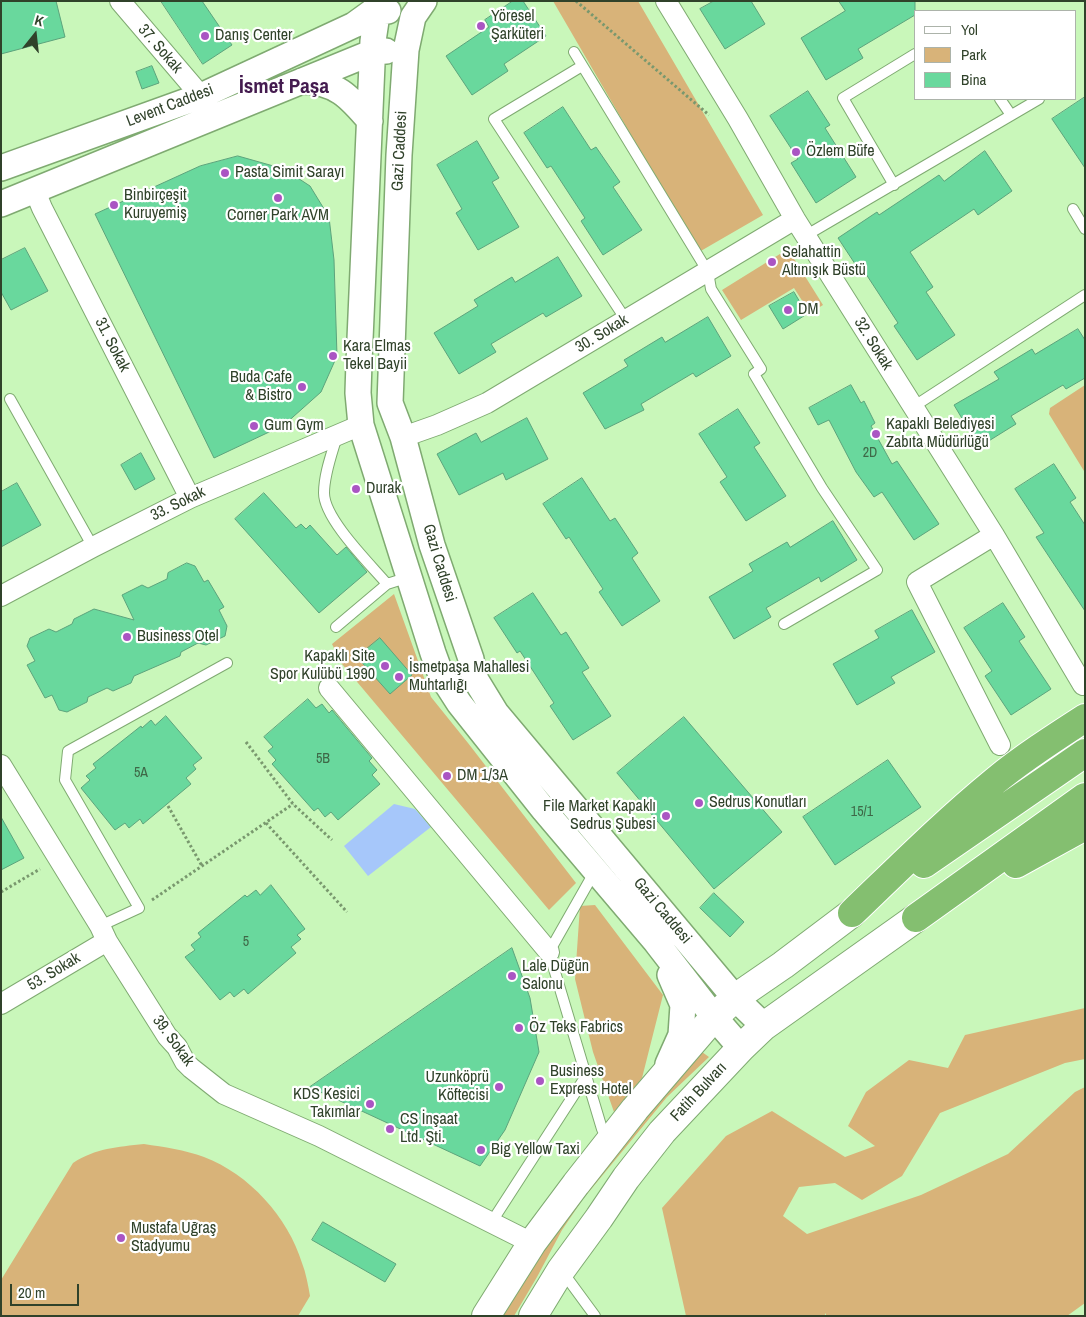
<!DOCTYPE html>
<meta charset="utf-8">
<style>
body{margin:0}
#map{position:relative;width:1086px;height:1317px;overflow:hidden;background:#c9f7ba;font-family:"Archivo Narrow",sans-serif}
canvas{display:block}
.frame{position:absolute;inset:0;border:2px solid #30422a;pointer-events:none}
.legend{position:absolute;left:914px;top:10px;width:162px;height:90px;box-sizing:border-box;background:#fff;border:1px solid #acb3aa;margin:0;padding:6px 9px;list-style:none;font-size:15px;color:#30422a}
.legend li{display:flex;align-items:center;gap:10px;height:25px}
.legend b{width:25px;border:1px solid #acb3aa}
.north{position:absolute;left:10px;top:10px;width:50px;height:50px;-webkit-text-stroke:4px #fff;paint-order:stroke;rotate:16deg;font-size:14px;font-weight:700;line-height:20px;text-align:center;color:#30422a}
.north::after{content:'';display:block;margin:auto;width:18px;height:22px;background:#30422a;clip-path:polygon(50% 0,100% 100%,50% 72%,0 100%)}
.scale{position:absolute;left:10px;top:1284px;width:69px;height:22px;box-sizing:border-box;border:2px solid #30422a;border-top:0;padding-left:6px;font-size:15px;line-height:18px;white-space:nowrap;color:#30422a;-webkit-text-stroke:4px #fff;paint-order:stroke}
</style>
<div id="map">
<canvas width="1086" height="1317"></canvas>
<div class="frame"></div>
<ul class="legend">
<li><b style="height:6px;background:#fff"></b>Yol</li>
<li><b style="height:14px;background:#d8b379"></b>Park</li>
<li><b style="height:14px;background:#69d89d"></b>Bina</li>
</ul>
<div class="north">K</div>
<div class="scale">20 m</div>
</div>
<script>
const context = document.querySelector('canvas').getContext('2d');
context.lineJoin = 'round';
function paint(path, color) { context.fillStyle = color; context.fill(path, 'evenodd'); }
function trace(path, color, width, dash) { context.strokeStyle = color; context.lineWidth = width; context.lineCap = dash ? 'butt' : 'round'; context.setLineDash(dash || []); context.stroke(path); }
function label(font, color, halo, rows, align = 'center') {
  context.font = font + ' "Archivo Narrow",sans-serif'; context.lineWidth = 4.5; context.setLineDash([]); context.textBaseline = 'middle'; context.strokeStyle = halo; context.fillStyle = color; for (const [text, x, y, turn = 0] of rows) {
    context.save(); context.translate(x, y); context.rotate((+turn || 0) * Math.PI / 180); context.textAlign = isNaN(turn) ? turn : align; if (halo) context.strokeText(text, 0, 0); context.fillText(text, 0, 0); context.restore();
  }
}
const green = new Path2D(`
 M 553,1 L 638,1 L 763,215 L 699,252 Z
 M 788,249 L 823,305 L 810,313 L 794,288 L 741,320 L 722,290 Z
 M 1085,385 L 1085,470 L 1084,471 L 1049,414 L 1050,408 Z
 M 394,594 L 431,697 L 468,743 L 576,883 L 549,910 L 342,664 L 332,644 Z
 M 595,905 L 663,995 L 642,1078 L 614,1112 L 593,1052 L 575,979 L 580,906 Z
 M 1085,1008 L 1085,1059 L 1065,1063 L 940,1113 L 902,1176 L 862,1200 L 835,1183 L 799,1187 L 783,1216 L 807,1234 L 921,1195 L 1008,1154 L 1075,1092 L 1085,1087 L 1085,1303 L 1067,1316 L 826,1316 L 826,1313 L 824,1316 L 686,1316 L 662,1208 L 726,1136 L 772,1111 L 845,1157 L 875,1146 L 848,1126 L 866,1092 L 909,1060 L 948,1068 L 965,1035 Z
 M 702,1052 L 709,1057 L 667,1097 L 583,1199 L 562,1230 L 537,1277 L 514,1316 L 500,1316 L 576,1197 Z
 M 144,1144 C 164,1147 185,1150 204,1157 C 249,1174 288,1217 302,1263 C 306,1273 308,1285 310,1296 L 298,1316 L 1,1316 L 1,1280 L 73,1163 C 96,1148 117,1147 144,1144 Z`);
const water = new Path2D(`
 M 394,804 L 415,809 L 431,827 L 368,876 L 344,846 Z`);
const building = new Path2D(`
 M 1,1 L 56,1 L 65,37 L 1,54 Z
 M 161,1 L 202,1 L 232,45 L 203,64 Z
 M 513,1 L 523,1 L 546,36 L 504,64 L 508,71 L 472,95 L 446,56 L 489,27 L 485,20 Z
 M 714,1 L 751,1 L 765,24 L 725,49 L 700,9 Z
 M 839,1 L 915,1 L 915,15 L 858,49 L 863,58 L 826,80 L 801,38 L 845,11 Z
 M 152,66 L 159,83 L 142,89 L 136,72 Z
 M 808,91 L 830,125 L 825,128 L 856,177 L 816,203 L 791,163 L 798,159 L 770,116 Z
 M 1085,97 L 1085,168 L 1052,119 Z
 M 563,107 L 591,150 L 596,147 L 620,182 L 613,187 L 642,230 L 603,255 L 581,221 L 585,218 L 551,166 L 547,168 L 524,133 Z
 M 477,141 L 499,178 L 492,182 L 519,227 L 478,250 L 456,213 L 462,209 L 437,165 Z
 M 985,151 L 1012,191 L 978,215 L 974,209 L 910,252 L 933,287 L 926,292 L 955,335 L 917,360 L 894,326 L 898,323 L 864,271 L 861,273 L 838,238 L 877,212 L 879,215 L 939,175 L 944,181 Z
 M 238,156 L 284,169 L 310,186 L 329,217 L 334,260 L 337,356 L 321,392 L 284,425 L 214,458 L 95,214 L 200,166 Z
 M 25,248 L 48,291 L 11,310 L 1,292 L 1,260 Z
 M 558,257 L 582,296 L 546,317 L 543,313 L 491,344 L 496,352 L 459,374 L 434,333 L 478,306 L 474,300 L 512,277 L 515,282 Z
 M 794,292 L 807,314 L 783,329 L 769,306 Z
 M 708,317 L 731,356 L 696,377 L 693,373 L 641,404 L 644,410 L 605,429 L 583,393 L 628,366 L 624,360 L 662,337 L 665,342 Z
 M 1078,329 L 1085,340 L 1085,378 L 1066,389 L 1063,385 L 1011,416 L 1016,424 L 979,447 L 954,405 L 999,379 L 994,372 L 1032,349 L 1035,354 Z
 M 851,385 L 861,403 L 864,401 L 875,423 L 871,426 L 892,464 L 897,461 L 939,524 L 914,540 L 882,492 L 874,497 L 856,472 L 829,420 L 818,425 L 809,408 Z
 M 738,409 L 760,443 L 754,447 L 786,496 L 746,521 L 720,482 L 727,477 L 699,434 Z
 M 527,418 L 548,459 L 506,480 L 503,473 L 459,495 L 437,454 L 476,433 L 481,442 Z
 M 141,453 L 155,479 L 135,490 L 121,465 Z
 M 1054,464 L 1076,498 L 1070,502 L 1085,525 L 1085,611 L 1036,537 L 1044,533 L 1015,489 Z
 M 582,478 L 610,521 L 615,518 L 638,553 L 632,558 L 660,601 L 622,626 L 599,592 L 603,589 L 569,537 L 566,539 L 543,504 Z
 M 17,483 L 41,525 L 1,547 L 1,492 Z
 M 264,493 L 296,528 L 301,524 L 306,529 L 310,525 L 337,555 L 346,547 L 367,572 L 319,613 L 235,519 Z
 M 833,521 L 857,560 L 821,582 L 819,577 L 766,608 L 771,617 L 734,639 L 709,597 L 753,571 L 749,564 L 787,542 L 790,547 Z
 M 187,563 L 195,566 L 204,582 L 208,580 L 224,607 L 219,610 L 227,626 L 225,636 L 206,645 L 198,643 L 181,652 L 180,656 L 134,676 L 131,683 L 113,691 L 107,688 L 88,697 L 87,702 L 67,712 L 59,710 L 52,695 L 45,698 L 27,665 L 35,661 L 27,646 L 30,638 L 49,629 L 56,632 L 72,624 L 74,619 L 94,609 L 134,620 L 122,595 L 142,585 L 148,588 L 167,579 L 168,573 Z
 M 533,593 L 561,635 L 566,632 L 589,668 L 582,672 L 611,716 L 573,740 L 550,706 L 554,703 L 520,651 L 517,653 L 494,618 Z
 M 1003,603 L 1025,637 L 1019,641 L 1051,689 L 1011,715 L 985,676 L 992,671 L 964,628 Z
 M 912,610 L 935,652 L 891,677 L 895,683 L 857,705 L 833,664 L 879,638 L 875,631 Z
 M 380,638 L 412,675 L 390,694 L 357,657 Z
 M 308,699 L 316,708 L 322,704 L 329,713 L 332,710 L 372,758 L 369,761 L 377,770 L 372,775 L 380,784 L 338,820 L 331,812 L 325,817 L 318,808 L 314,811 L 272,764 L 276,760 L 268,751 L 273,747 L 264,737 Z
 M 166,716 L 202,758 L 193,765 L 196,769 L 186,778 L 191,784 L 143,824 L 140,819 L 129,828 L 125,823 L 115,830 L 81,788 L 90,780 L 86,776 L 96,768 L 93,764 L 141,726 L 142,728 L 151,720 L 155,725 Z
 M 684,717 L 782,832 L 714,889 L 617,773 Z
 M 888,760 L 921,807 L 835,865 L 803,817 Z
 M 1,817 L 24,858 L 1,870 Z
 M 271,885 L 305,929 L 297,935 L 301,939 L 291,947 L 296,953 L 248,994 L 244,989 L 234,997 L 230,992 L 220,1000 L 185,957 L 195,950 L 191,945 L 201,937 L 198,933 L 245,895 L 247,897 L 256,890 L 260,895 Z
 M 714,893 L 744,922 L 730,937 L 700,908 Z
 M 512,948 L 530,998 L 539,1052 L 505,1130 L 480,1166 L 310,1087 Z
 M 323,1222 L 396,1264 L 385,1282 L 312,1240 Z`);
const path = new Path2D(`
 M 576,1 L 709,115
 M 246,742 L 293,804 L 332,840
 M 168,806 L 202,866
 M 266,823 L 347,912
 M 1,892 L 40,869
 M 152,900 L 293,804`);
const service = new Path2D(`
 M 574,52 L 708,272 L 711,289 L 761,369 L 754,374 L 822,488 L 877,570 L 784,624
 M 582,66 L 494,119 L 626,320
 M 1000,99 L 1011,115
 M 894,185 L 843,98 L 915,54
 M 1073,209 L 1085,229
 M 805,236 L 1039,99
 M 10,399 L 93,547
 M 913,407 L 1085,295
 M 337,436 C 332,453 324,474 324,493 C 324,519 370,564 387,584
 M 336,627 L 387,584 L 409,577
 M 595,871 L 549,952 L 602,1129 L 608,1140
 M 100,926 L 139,908 L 65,780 L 68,751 L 227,663
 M 491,1223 L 586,1076
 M 562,1271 L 595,1316`);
const minor = new Path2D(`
 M 120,1 L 201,96
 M 666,1 L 738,119 L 795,219 L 994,535 L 1083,685
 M 35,191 L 42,208 L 190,498
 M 403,437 L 437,425 L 487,403 L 795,219
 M 994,535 L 917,582 L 1000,745
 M 1,596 L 93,547 L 190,498 L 361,425
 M 329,688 L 549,952
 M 1,765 L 100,926 L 107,941 L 167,1036 L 177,1047 L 185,1062 L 191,1068 L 224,1094 L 319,1136 L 532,1243
 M 1,1004 L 107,941`);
const tertiary = new Path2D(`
 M 382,1 L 376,21 L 373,41 L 359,362 L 358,393 L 361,425 L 433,653 L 441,675 L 459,703 L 544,810 L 656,942 L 714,1017 L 741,1048
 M 424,1 L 413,17 L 406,50 L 399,155 L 390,403 L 403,437 L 432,545 L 471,659 L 474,677 L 496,713 L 735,998 L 764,1026
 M 302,81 C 336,82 349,96 370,121
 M 1,168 L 201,96 L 354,25 L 372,12 L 388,11
 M 1,204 L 373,52 L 386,51
 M 668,1064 L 681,1035 L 683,1005 L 670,975`);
const secondary = new Path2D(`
 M 486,1316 L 532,1243 L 576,1184 L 635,1109 L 714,1017 L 735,998 L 783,965 L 852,913
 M 533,1316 L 561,1270 L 599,1218 L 626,1178 L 662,1132 L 741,1048 L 764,1026 L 916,918`);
const trunk = new Path2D(`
 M 924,864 L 1085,753
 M 1016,864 L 1085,826
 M 852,913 C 899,868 945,822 995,781 C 1023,758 1054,738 1085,718
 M 916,918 L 1085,797`);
const markers = [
 [481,26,5,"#aa55c3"],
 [205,36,5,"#aa55c3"],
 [796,152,5,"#aa55c3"],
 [225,173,5,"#aa55c3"],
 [278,198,5,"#aa55c3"],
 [114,205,5,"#aa55c3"],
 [772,262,5,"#aa55c3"],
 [788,310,5,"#aa55c3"],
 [333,356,5,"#aa55c3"],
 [302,387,5,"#aa55c3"],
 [254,426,5,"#aa55c3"],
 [876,434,5,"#aa55c3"],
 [356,489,5,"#aa55c3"],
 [127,637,5,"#aa55c3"],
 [385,666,5,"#aa55c3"],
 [399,677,5,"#aa55c3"],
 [447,776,5,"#aa55c3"],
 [699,803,5,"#aa55c3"],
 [666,816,5,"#aa55c3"],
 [512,976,5,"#aa55c3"],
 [519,1028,5,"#aa55c3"],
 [540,1081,5,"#aa55c3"],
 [499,1087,5,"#aa55c3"],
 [370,1104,5,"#aa55c3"],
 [390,1129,5,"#aa55c3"],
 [481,1150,5,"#aa55c3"],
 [121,1238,5,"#aa55c3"]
];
const numberNames = [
 ["2D",870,453],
 ["5B",323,759],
 ["5A",141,773],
 ["15/1",862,812],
 ["5",246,942]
];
const poiNames = [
 ["Yöresel",491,17],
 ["Şarküteri",491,35],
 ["Danış Center",215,36],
 ["Özlem Büfe",806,152],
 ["Pasta Simit Sarayı",235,173],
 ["Binbirçeşit",124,196],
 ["Kuruyemiş",124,214],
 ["Corner Park AVM",278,216,"center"],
 ["Selahattin",782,253],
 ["Altınışık Büstü",782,271],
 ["DM",798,310],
 ["Kara Elmas",343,347],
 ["Tekel Bayii",343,365],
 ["Buda Cafe",292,378,"right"],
 ["& Bistro",292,396,"right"],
 ["Kapaklı Belediyesi",886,425],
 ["Zabıta Müdürlüğü",886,443],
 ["Gum Gym",264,426],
 ["Durak",366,489],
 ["Business Otel",137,637],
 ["Kapaklı Site",375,657,"right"],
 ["Spor Kulübü 1990",375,675,"right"],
 ["İsmetpaşa Mahallesi",409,668],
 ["Muhtarlığı",409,686],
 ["DM 1/3A",457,776],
 ["Sedrus Konutları",709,803],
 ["File Market Kapaklı",656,807,"right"],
 ["Sedrus Şubesi",656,825,"right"],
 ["Lale Düğün",522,967],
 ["Salonu",522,985],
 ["Öz Teks Fabrics",529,1028],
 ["Business",550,1072],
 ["Express Hotel",550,1090],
 ["Uzunköprü",489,1078,"right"],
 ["Köftecisi",489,1096,"right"],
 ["KDS Kesici",360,1095,"right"],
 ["Takımlar",360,1113,"right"],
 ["CS İnşaat",400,1120],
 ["Ltd. Şti.",400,1138],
 ["Big Yellow Taxi",491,1150],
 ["Mustafa Uğraş",131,1229],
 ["Stadyumu",131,1247]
];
const streetNames = [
 ["37. Sokak",160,49,49],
 ["Levent Caddesi",170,106,-21],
 ["Gazi Caddesi",400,151,-87],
 ["30. Sokak",602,334,-31],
 ["32. Sokak",873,344,58],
 ["31. Sokak",112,345,63],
 ["33. Sokak",178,504,-26],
 ["Gazi Caddesi",439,563,73],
 ["Gazi Caddesi",662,911,50],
 ["53. Sokak",54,972,-31],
 ["39. Sokak",173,1041,54],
 ["Fatih Bulvarı",699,1092,-47]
];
const districtNames = [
 ["İsmet Paşa",284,87]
];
paint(green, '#d8b379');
paint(water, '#a6c7fa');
paint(building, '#69d89d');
trace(building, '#5ca37c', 1);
trace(service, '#7faa71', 12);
trace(minor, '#7faa71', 22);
trace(tertiary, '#7faa71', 28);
trace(secondary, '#7faa71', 30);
trace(trunk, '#fff', 30);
trace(path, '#79986e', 3, [2.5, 2.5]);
trace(service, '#fff', 10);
trace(minor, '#fff', 20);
trace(tertiary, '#fff', 25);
trace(secondary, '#fff', 28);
trace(trunk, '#84bf70', 28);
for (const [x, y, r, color] of markers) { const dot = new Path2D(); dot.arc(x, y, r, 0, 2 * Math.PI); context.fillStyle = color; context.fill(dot); trace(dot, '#fff', 2); }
label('14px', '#3e6847', null, numberNames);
label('16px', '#30422a', '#fff', poiNames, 'left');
label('16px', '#30422a', '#fff', streetNames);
label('bold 21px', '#441b4f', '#fff', districtNames);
</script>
